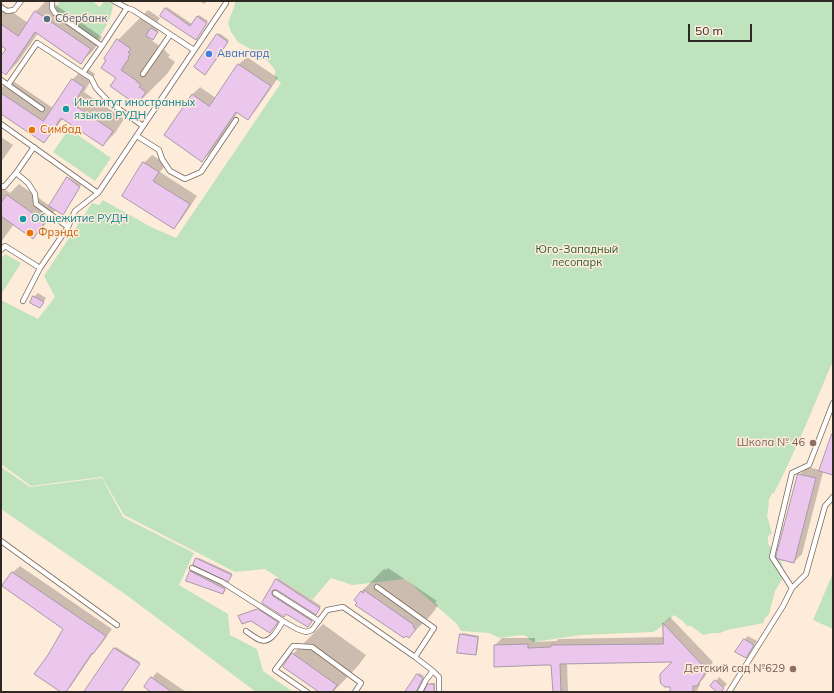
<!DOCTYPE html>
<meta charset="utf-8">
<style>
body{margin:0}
#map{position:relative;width:834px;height:693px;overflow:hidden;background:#feecdb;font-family:Mulish,sans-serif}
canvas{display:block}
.frame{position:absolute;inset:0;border:2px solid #302923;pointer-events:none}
.scale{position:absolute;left:688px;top:24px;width:64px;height:18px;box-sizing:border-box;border:2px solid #302923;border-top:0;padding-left:5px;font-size:12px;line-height:14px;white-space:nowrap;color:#302923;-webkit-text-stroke:3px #feecdb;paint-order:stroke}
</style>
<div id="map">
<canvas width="834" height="693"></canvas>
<div class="frame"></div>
<div class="scale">50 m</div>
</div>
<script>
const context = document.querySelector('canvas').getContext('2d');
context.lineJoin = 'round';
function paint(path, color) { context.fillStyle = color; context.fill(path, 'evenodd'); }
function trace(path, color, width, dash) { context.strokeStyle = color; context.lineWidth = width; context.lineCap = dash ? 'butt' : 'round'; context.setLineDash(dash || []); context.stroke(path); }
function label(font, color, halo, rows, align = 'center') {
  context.font = font + ' Mulish,sans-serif'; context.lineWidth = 3; context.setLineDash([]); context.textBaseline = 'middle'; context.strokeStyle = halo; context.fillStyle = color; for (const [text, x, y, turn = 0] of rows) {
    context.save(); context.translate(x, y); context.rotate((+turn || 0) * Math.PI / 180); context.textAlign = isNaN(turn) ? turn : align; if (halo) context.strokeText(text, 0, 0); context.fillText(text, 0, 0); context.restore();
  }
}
const green = new Path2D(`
 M 60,1 L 92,1 L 100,7 L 104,1 L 109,1 L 113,5 C 111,20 106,27 97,40 L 57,12 L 55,8 Z
 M 235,1 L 833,1 L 833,361 C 814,405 796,451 774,493 L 772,493 L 768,502 L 769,503 L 767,516 L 772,533 L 768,536 L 768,544 C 773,549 774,555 780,557 L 785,575 L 775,591 L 769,614 L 764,619 L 764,623 L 727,630 L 720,633 L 712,633 L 703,635 L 691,626 L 687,626 L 683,621 L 674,615 L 658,629 L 653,632 L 581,635 L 534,642 L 530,640 L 526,636 L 521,635 L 500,638 L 489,633 L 461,631 L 456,623 L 405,579 L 352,585 L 331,578 L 312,600 L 265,569 L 235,572 L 124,515 L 102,477 L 31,486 L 1,464 L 1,300 L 38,319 L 55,297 L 44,276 L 92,203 L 99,205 L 103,200 L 151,227 L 176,238 L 281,83 L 275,78 L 275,70 L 266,59 L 257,60 L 252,50 L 238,42 L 231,32 L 228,23 L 235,4 Z
 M 69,129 L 111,158 L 95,181 L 53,152 Z
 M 5,254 L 21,263 L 2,293 L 1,293 L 1,259 Z
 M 1,467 L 30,487 L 102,478 L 123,517 L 194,553 L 179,585 L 228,614 L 230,635 L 257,649 L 263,671 L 293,692 L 256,692 L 125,594 L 1,509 Z
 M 833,573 L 833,629 L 813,620 Z`);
const shadow = new Path2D(`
 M 46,1 L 50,1 L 102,37 L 93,51 L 81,62 L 38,33 L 18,62 L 6,74 L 1,70 L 1,58 L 7,49 L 1,45 L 1,4 L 28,23 L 36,11 Z
 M 199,1 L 207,1 L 204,4 Z
 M 167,7 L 192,24 L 199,15 L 208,21 L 197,37 L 165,9 Z
 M 148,10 L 160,18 L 157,22 L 159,23 L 157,27 L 158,28 L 157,29 L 159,30 L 154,37 L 150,39 L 166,51 L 166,52 L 170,55 L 168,57 L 175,62 L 167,74 L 137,104 L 117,78 L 118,40 Z
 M 219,33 L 229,40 L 207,72 L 218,35 Z
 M 247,57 L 278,78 L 255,111 L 248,119 L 238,112 L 210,153 L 202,161 L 192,95 L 200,87 L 216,98 L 239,64 Z
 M 85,67 L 95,74 L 84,92 L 124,119 L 115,133 L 103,145 L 63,118 L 55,130 L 44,142 L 1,113 L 1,88 L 10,79 L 53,108 L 73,79 Z
 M 1,137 L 13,145 L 1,162 Z
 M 152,155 L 166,164 L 160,172 L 197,196 L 181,220 L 174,228 L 123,196 L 144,163 Z
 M 69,177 L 81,185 L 64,212 L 56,209 L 44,226 L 33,238 L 14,224 L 1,242 L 1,187 L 10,193 L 19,184 L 50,206 Z
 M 38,293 L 46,298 L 43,303 L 40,307 L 34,297 Z
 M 833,434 L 833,474 L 823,472 L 802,554 L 794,562 L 800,474 L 808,467 L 820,470 Z
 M 199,558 L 232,573 L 230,579 L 228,580 L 197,559 Z
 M 20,566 L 112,629 L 100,646 L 94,652 L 71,686 L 65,692 L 63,692 L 48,655 L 65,629 L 4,586 L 13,572 Z
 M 388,568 L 437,601 L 435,603 L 438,605 L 432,614 L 409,637 L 361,592 L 384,569 L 386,570 Z
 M 193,570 L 226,587 L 225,591 L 223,592 L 191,572 Z
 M 278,578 L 321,606 L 317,612 L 277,589 L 273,588 L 273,593 L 274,595 L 313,619 L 310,625 L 286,613 L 263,602 Z
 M 259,609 L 279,620 L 272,630 L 252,620 L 240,616 L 241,615 Z
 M 670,617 L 713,662 L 704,678 L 700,682 L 700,685 L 696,692 L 671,692 L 674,660 L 567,663 L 568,692 L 554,692 L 552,664 L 495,666 L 495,645 L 502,638 L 535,638 L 535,642 L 556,641 L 559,639 L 664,637 L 664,623 Z
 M 323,624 L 366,655 L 357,667 L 333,692 L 321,692 L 293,654 Z
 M 463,633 L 479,636 L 477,653 L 475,654 L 461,635 Z
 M 748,636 L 757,641 L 749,653 L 746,657 L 737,652 L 745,639 Z
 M 116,647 L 140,662 L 120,692 L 85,692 Z
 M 157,672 L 186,692 L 153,692 L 152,678 Z
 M 419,673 L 424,676 L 416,692 L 406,692 Z
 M 719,677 L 727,684 L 719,692 L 716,681 Z
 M 431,683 L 435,683 L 435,692 L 427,692 L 429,685 Z`);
const building = new Path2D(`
 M 165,8 L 190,26 L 197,16 L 207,23 L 196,40 L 160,16 Z
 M 35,11 L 91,49 L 81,64 L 35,32 L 6,75 L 1,71 L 1,56 L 6,49 L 1,46 L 1,24 L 18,36 Z
 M 151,28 L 158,32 L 153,40 L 146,36 Z
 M 217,34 L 228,42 L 205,75 L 194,67 Z
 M 117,39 L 131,49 L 128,52 L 130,54 L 128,57 L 129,58 L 121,70 L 137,81 L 137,82 L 141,85 L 139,87 L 146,92 L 137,105 L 110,86 L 116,78 L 101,68 L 106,60 L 104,59 Z
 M 238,64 L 271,86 L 248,120 L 236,112 L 202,162 L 164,135 L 192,94 L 209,106 Z
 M 72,79 L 84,87 L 73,104 L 113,131 L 103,146 L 61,118 L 44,143 L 1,114 L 1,93 L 43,121 Z
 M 143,162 L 159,172 L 153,181 L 190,204 L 174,229 L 122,196 Z
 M 67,177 L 80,187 L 63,215 L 49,206 Z
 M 7,195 L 45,222 L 33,239 L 1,216 L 1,203 Z
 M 33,296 L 44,302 L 40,308 L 30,303 Z
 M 832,434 L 833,434 L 833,475 L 819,471 Z
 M 798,474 L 816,478 L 794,563 L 778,559 L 776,557 Z
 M 196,558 L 232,575 L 228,582 L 193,565 Z
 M 190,571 L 225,589 L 223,594 L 186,581 Z
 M 12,572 L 106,636 L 93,654 L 92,653 L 66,692 L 61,692 L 34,674 L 48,655 L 63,629 L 2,586 Z
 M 276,579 L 320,608 L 316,615 L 277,590 L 274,590 L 272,591 L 272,594 L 273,596 L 312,621 L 308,627 L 286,614 L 284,617 L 262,603 Z
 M 364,590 L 414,625 L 413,627 L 416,629 L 409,638 L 406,636 L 404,638 L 355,605 L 357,603 L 354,600 L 361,591 L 363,593 Z
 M 258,609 L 278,622 L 270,633 L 251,621 L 242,624 L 238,616 Z
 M 663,623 L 707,670 L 697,686 L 693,686 L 693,692 L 670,692 L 670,687 L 665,687 L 661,684 L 660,680 L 660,674 L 672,662 L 560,664 L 561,692 L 553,692 L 551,665 L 545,665 L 494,667 L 494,645 L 528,644 L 528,648 L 551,647 L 551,645 L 663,644 Z
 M 460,634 L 478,637 L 476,655 L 457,653 Z
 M 744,639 L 754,645 L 746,658 L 735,652 Z
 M 114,648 L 140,664 L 121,692 L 84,692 Z
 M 292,653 L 337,685 L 332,692 L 319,692 L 283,667 Z
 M 417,674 L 423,678 L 416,692 L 405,692 Z
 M 151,677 L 172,692 L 151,692 L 144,687 Z
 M 715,680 L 724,688 L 721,692 L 717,692 L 710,686 Z
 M 428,684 L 434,684 L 434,692 L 424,692 Z`);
const lane = new Path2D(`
 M 114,1 L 127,8 L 133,10 L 194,50
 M 1,7 L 7,11 L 14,10 L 21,1
 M 102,46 L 127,8
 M 83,73 L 91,78 L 96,88 L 109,102 L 143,126
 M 143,74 L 170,35
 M 1,80 L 42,109
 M 8,85 L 37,43 L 83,73 L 102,46 L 55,13 L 52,8 L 52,1
 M 1,124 L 98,193
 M 137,136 L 159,150 L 162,159 L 170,171 L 185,179 L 201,172 L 236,120
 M 16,173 L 34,147
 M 1,186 L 4,187 L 16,173 L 28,183 L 35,194 L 36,204 L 68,227
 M 1,250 L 5,246 L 40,268 L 68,227 L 75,211 L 98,193 L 226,3 L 226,1
 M 23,301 L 40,268
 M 1,541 L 117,625
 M 192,568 L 222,582 L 283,621 L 297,629 L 306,632 L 312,630 L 327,610 L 343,607 L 415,657
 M 377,587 L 434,628 L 415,657 L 433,671 L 439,677 L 439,692
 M 792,588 L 806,574 L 825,506 L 833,497
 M 275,593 L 319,621
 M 246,631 C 250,634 255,638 260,640 C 271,644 278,629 283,621
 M 307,692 L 275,670 L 293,646 L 312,647 L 361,683 L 355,692
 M 420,692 L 426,680 L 433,671
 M 729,692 L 783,606 L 792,588 L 772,557 L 792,473 L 809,465 L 833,403`);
const markers = [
 [47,19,4,"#5c6f8a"],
 [209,54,4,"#3f7fe0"],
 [66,109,4,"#0f9aa8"],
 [32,130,4,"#e8710a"],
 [23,219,4,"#0f9aa8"],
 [30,233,4,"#e8710a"],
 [813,443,4,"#8d6e63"],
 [793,669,4,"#8d6e63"]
];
const serviceNames = [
 ["Сбербанк",55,19]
];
const shopNames = [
 ["Авангард",217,54]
];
const cultureNames = [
 ["Институт иностранных",74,103],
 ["языков РУДН",74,116],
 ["Общежитие РУДН",31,219]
];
const foodNames = [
 ["Симбад",40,130],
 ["Фрэндс",38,233]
];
const parkNames = [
 ["Юго-Западный",577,250],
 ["лесопарк",577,263]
];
const educationNames = [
 ["Школа № 46",805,443],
 ["Детский сад №629",785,669]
];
paint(green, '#bfe3bd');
paint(shadow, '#0003');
paint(building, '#ebc6ed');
trace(building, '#a898a9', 1);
trace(lane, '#78695a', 6);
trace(lane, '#fff', 4.5);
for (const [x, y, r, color] of markers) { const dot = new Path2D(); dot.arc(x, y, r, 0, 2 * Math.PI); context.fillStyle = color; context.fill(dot); trace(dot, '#feecdb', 1.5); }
label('11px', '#4e5e75', '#feecdb', serviceNames, 'left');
label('11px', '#366cbe', '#feecdb', shopNames, 'left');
label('11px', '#0d838f', '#feecdb', cultureNames, 'left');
label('11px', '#c56008', '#feecdb', foodNames, 'left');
label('11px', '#2c5d2b', '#feecdb', parkNames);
label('11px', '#785e54', '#feecdb', educationNames, 'right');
</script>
